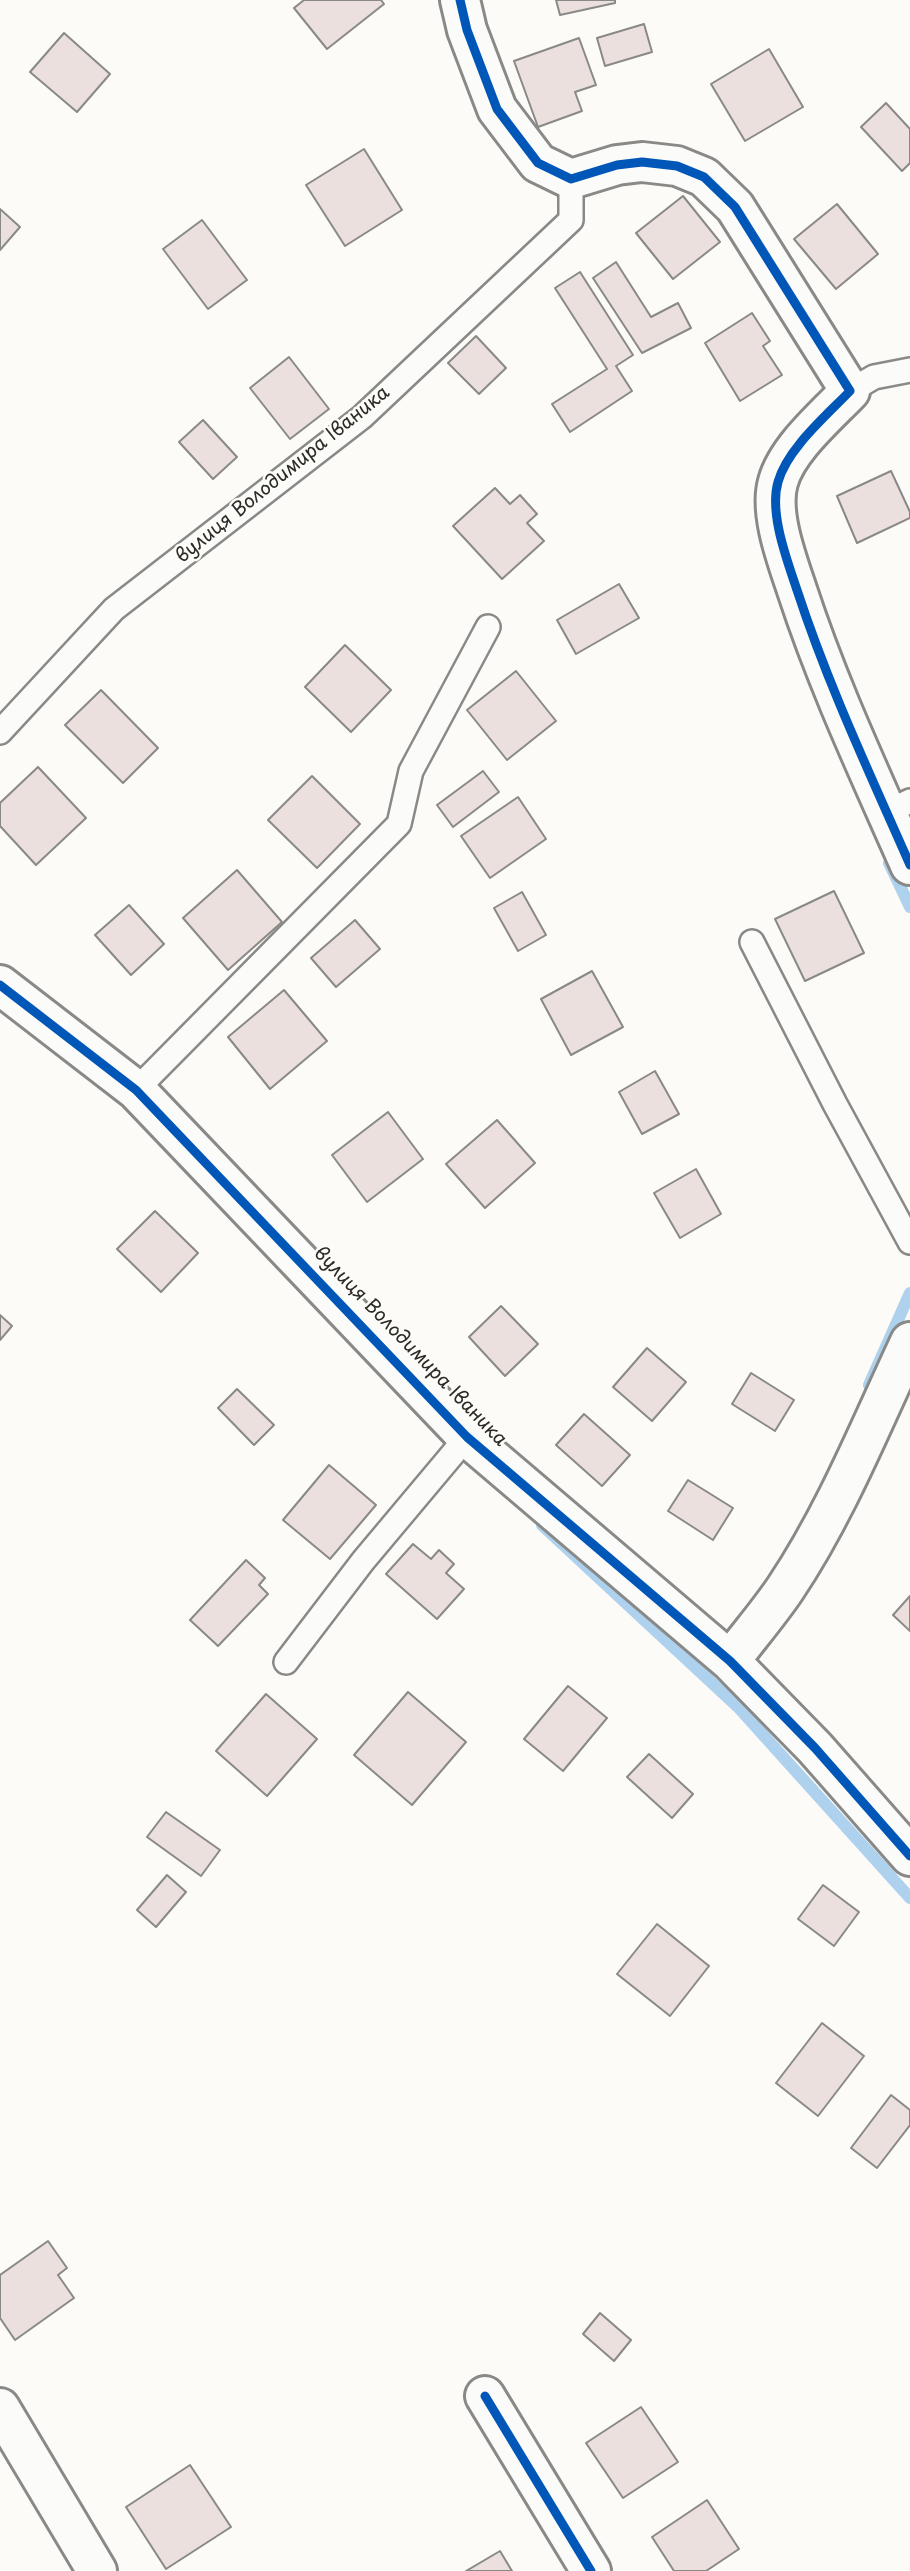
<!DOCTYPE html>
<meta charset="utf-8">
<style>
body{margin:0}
canvas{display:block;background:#fcfbf8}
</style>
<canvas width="910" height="2571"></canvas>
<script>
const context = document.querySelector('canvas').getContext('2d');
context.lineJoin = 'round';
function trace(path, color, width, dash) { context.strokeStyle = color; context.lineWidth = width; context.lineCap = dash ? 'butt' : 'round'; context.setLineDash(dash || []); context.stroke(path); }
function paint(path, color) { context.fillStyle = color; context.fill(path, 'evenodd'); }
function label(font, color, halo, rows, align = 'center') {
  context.font = font + ' "Playpen Sans",sans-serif'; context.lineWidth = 5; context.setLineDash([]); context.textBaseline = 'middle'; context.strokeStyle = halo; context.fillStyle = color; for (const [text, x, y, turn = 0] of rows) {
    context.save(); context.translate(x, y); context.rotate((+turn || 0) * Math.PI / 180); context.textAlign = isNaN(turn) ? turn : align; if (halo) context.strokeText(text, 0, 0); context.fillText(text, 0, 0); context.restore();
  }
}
const stream = new Path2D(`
 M 889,863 L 910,907
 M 869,1385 L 910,1293
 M 542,1525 L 738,1707 L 910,1898`);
const building = new Path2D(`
 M 304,0 L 381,0 L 384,4 L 327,49 L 294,8 Z
 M 556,0 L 615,0 L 615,3 L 560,15 Z
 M 644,24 L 652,52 L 605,66 L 597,38 Z
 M 64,33 L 110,74 L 77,112 L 30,72 Z
 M 579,38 L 596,85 L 575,92 L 582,111 L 538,127 L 514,61 Z
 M 769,49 L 803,107 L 745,141 L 711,84 Z
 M 886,103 L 910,129 L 910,163 L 902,171 L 861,127 Z
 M 364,149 L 402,210 L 345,246 L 306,185 Z
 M 683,196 L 720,242 L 673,279 L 636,233 Z
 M 837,204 L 878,254 L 836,289 L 794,239 Z
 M 0,209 L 20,227 L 0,250 Z
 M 202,220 L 247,280 L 208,309 L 163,249 Z
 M 616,262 L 651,317 L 678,303 L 691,328 L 642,353 L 593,278 Z
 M 580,272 L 633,355 L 616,366 L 632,391 L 570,432 L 552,404 L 607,369 L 555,288 Z
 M 752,313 L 770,341 L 763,346 L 782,375 L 740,401 L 705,343 Z
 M 476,336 L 506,368 L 479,394 L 448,363 Z
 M 289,357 L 329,409 L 290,439 L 250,388 Z
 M 203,420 L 237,457 L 213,479 L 179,442 Z
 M 891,471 L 910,512 L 910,518 L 857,543 L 837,496 Z
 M 495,488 L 510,504 L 520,495 L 537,514 L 527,523 L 544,541 L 502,579 L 453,526 Z
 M 619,584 L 639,618 L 576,654 L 557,620 Z
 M 345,645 L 391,690 L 351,732 L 305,687 Z
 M 516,671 L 556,721 L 507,760 L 467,710 Z
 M 101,690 L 158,748 L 123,783 L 65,725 Z
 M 38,767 L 86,818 L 36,865 L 0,826 L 0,803 Z
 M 483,771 L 499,792 L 453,827 L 437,805 Z
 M 312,776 L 360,824 L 317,868 L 268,820 Z
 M 518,797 L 546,839 L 490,878 L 461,836 Z
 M 237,870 L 282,922 L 228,970 L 183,918 Z
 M 834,891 L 864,953 L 805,981 L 775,919 Z
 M 522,892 L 546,935 L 518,951 L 494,908 Z
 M 129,905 L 164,944 L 131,975 L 95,935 Z
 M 355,920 L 380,949 L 336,987 L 311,958 Z
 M 592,971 L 623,1027 L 571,1055 L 541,999 Z
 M 284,990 L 327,1041 L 270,1089 L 228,1037 Z
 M 655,1071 L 679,1114 L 642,1134 L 619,1092 Z
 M 388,1112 L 423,1159 L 367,1202 L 332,1155 Z
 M 497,1120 L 535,1163 L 485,1208 L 446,1164 Z
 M 696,1169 L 721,1214 L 680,1238 L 654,1193 Z
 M 155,1211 L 198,1253 L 161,1292 L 117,1249 Z
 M 501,1306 L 538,1344 L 505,1376 L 469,1337 Z
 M 0,1315 L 12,1326 L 0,1340 Z
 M 647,1348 L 686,1382 L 652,1421 L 613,1387 Z
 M 751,1373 L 794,1400 L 775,1431 L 732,1404 Z
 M 237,1389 L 274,1425 L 254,1445 L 218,1408 Z
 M 584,1414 L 630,1455 L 602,1486 L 556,1445 Z
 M 329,1465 L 376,1505 L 330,1559 L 283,1520 Z
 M 688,1480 L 733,1508 L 713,1540 L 668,1511 Z
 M 413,1544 L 431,1559 L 439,1550 L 454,1564 L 446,1573 L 464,1589 L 437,1619 L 386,1574 Z
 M 246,1560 L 265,1578 L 259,1585 L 268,1594 L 218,1646 L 190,1620 Z
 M 910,1596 L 910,1631 L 893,1615 Z
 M 568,1686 L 607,1718 L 563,1771 L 524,1739 Z
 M 408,1692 L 466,1742 L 412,1805 L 354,1755 Z
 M 266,1694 L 317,1739 L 267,1796 L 216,1751 Z
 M 649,1754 L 693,1794 L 672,1818 L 627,1777 Z
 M 166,1812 L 220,1850 L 201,1876 L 147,1837 Z
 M 167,1875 L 186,1892 L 156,1927 L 137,1910 Z
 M 823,1885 L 859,1912 L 834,1946 L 798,1919 Z
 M 657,1924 L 709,1966 L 670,2016 L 617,1974 Z
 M 822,2023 L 864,2056 L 818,2116 L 776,2083 Z
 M 891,2095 L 910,2110 L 910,2125 L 877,2168 L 851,2148 Z
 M 48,2241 L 67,2268 L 58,2275 L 74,2298 L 15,2340 L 0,2318 L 0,2275 Z
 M 600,2313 L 631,2340 L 614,2361 L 583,2334 Z
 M 641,2407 L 678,2462 L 623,2498 L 586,2443 Z
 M 190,2465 L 231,2527 L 166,2569 L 126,2507 Z
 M 707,2500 L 739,2549 L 706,2571 L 674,2571 L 652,2537 Z
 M 500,2551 L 512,2571 L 466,2571 Z`);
const service = new Path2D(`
 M 850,391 L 874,377 L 910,370
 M 0,732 L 114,609 L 362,417 L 571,220 L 571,179
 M 887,812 L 910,801
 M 752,942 L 835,1104 L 910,1242
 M 136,1090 L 399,824 L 411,771 L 488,627
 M 286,1662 L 363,1561 L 467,1437`);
const minor = new Path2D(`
 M 460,0 L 467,30 L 497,109 L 538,163 L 571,179 L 617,165 L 642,162 L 677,166 L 704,177 L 735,207 L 850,391 C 826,416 787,449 778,482 C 769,513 787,560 797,590 C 828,685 870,774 910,865
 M 0,985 L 136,1090 L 467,1437 L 730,1661 L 815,1748 L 910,1856
 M 730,1661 C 748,1637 768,1614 785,1589 C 836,1513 871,1425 910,1342
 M 485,2396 L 591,2571
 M 0,2408 L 97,2571`);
const cycleway = new Path2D(`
 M 460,0 L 467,30 L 497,109 L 538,163 L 571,179 L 617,165 L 642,162 L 677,166 L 704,177 L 735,207 L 850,391 C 826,416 787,449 778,482 C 769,513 787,560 797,590 C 828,685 870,774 910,865
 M 0,985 L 136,1090 L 467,1437 L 730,1661 L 815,1748 L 910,1856
 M 485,2396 L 591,2571`);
const streetNames = [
 ["вулиця Володимира Іваника",283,475,-39],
 ["вулиця Володимира Іваника",410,1347,46]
];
trace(stream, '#aed1ee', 12);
paint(building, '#ece0de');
trace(building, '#898987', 2);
trace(service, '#898987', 28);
trace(minor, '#898987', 44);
trace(service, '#fbfbf9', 23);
trace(minor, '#fbfbf9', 38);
trace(cycleway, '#0057b8', 9);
label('19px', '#2b2b2b', '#fdfcf7', streetNames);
</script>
